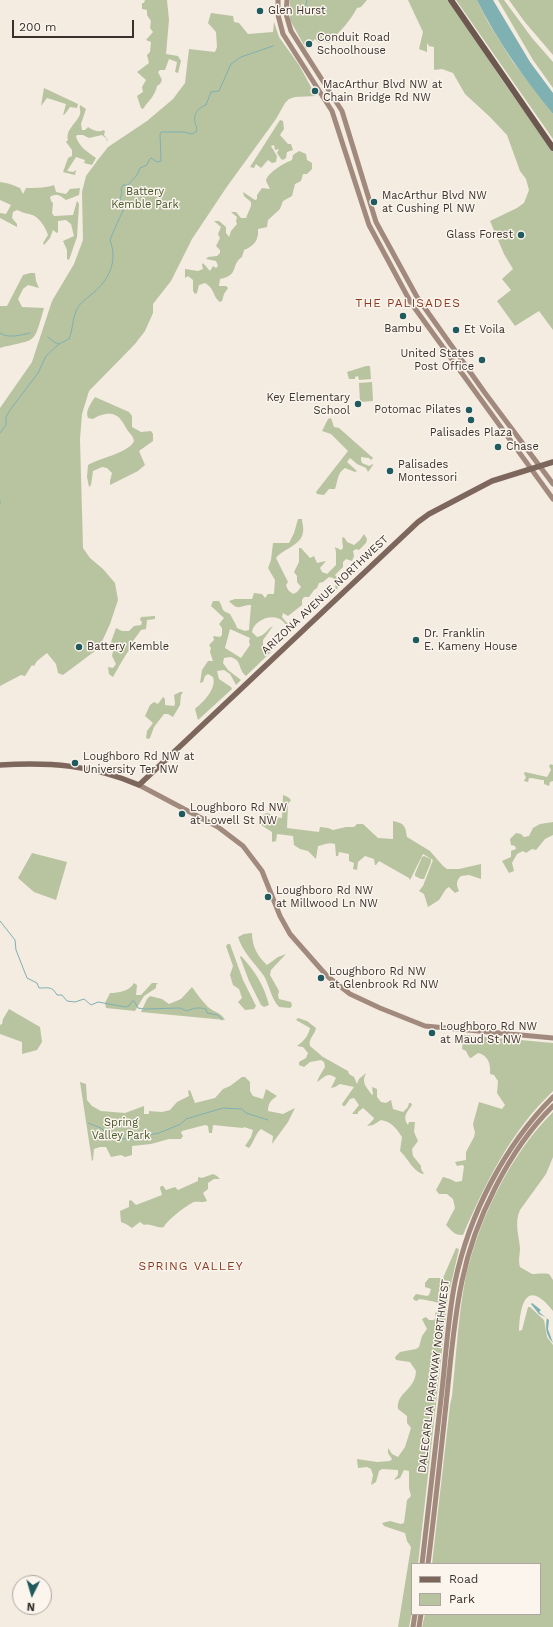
<!DOCTYPE html>
<style>
body{margin:0}
#map{position:relative;width:553px;height:1627px;overflow:hidden;background:#f4ebe1;font-family:"Work Sans",sans-serif}
canvas{display:block}
.legend{position:absolute;left:411px;top:1563px;width:130px;height:52px;box-sizing:border-box;background:#fbf5ee;border:1px solid #aea6a0;margin:0;padding:5px 7px;list-style:none;font-size:12px;color:#3b302b}
.legend li{display:flex;align-items:center;gap:8px;height:20px}
.legend b{width:20px;border:1px solid #aea6a0}
.north{position:absolute;left:12px;top:1575px;width:40px;height:40px;box-sizing:border-box;background:#fbf5ee;border:1px solid #aea6a0;border-radius:50%;rotate:185deg;font-size:11px;font-weight:700;line-height:16px;text-align:center;color:#3b302b}
.north::after{content:'';display:block;margin:auto;width:14px;height:18px;background:#1f5a5e;clip-path:polygon(50% 0,100% 100%,50% 72%,0 100%)}
.scale{position:absolute;left:12px;top:20px;width:122px;height:18px;box-sizing:border-box;border:2px solid #3b302b;border-top:0;padding-left:5px;font-size:12px;line-height:14px;white-space:nowrap;color:#3b302b;-webkit-text-stroke:3px #fbf5ee;paint-order:stroke}
</style>
<div id="map">
<canvas width="553" height="1627"></canvas>
<ul class="legend">
<li><b style="height:5px;background:#7d675c"></b>Road</li>
<li><b style="height:11px;background:#b8c4a0"></b>Park</li>
</ul>
<div class="north">N</div>
<div class="scale">200 m</div>
</div>
<script>
const context = document.querySelector('canvas').getContext('2d');
context.lineJoin = 'round';
function paint(path, color) { context.fillStyle = color; context.fill(path, 'evenodd'); }
function trace(path, color, width, dash) { context.strokeStyle = color; context.lineWidth = width; context.lineCap = dash ? 'butt' : 'round'; context.setLineDash(dash || []); context.stroke(path); }
function label(font, color, halo, rows, align = 'center') {
  context.font = font + ' "Work Sans",sans-serif'; context.lineWidth = 3; context.setLineDash([]); context.textBaseline = 'middle'; context.strokeStyle = halo; context.fillStyle = color; for (const [text, x, y, turn = 0] of rows) {
    context.save(); context.translate(x, y); context.rotate((+turn || 0) * Math.PI / 180); context.textAlign = isNaN(turn) ? turn : align; if (halo) context.strokeText(text, 0, 0); context.fillText(text, 0, 0); context.restore();
  }
}
const green = new Path2D(`
 M 145,0 L 167,0 L 169,20 L 166,54 L 178,56 L 181,61 L 178,73 L 175,72 L 177,62 L 169,59 L 165,70 L 160,70 L 158,72 L 162,80 L 160,84 L 157,86 C 155,96 149,100 143,109 L 141,108 L 137,96 L 143,92 L 142,87 L 146,80 L 137,72 L 149,63 L 147,55 L 150,52 L 151,42 L 146,40 L 153,32 L 150,28 L 151,21 L 147,15 L 147,10 L 142,9 L 142,3 L 144,3 Z
 M 290,0 L 367,0 L 361,7 L 357,8 C 350,22 339,32 329,43 L 322,41 L 319,43 L 315,39 L 306,49 L 290,20 Z
 M 408,0 L 449,0 L 502,80 L 553,152 L 553,330 L 539,311 L 515,326 L 497,301 L 511,290 L 502,279 L 513,269 L 504,254 L 490,221 L 517,208 L 524,203 L 529,190 L 526,179 L 520,171 L 507,135 L 490,117 L 465,94 L 453,73 L 442,69 L 434,70 L 434,47 L 429,46 L 427,43 L 427,52 L 419,49 L 423,32 Z
 M 456,0 L 477,0 L 488,22 L 513,62 L 553,114 L 553,139 Z
 M 498,0 L 504,0 L 532,38 L 553,62 L 553,88 L 533,60 Z
 M 509,0 L 553,0 L 553,55 L 524,21 Z
 M 211,13 L 233,16 L 234,22 L 239,23 L 248,34 L 273,32 L 274,22 L 279,37 L 299,65 L 316,96 L 295,97 L 289,99 L 285,103 L 276,119 L 226,188 L 192,239 L 171,281 L 153,304 L 153,313 L 145,331 L 135,344 L 89,391 L 82,414 L 80,439 L 83,548 L 90,558 L 103,569 L 115,583 L 118,600 L 110,624 L 99,648 L 63,675 L 58,673 L 56,664 L 47,653 L 37,661 L 34,666 L 32,665 L 25,676 L 21,675 L 0,686 L 0,408 L 32,362 L 52,301 L 74,264 L 83,240 L 82,192 L 86,176 L 97,161 L 108,147 L 147,121 L 173,99 L 185,83 L 189,49 L 215,52 L 217,47 L 216,32 L 208,23 Z
 M 44,88 L 78,104 L 77,108 L 70,107 L 65,114 L 63,115 L 66,104 L 47,98 L 41,106 Z
 M 80,105 L 86,109 L 81,124 L 82,130 L 85,130 L 88,127 C 92,130 100,133 103,130 L 105,131 L 104,135 L 108,140 L 106,141 L 107,139 L 102,135 L 89,138 L 83,135 L 77,135 L 76,137 C 80,148 88,152 96,158 L 92,165 L 84,163 L 85,160 L 76,157 L 67,171 L 73,172 L 76,170 L 75,175 L 63,172 L 68,158 L 72,156 L 72,150 L 66,142 L 68,140 C 65,130 77,123 80,114 C 81,111 79,108 80,105 Z
 M 280,120 L 283,121 L 284,129 L 280,135 L 288,144 L 291,144 L 293,150 L 287,152 L 286,158 L 283,160 L 281,159 L 277,153 L 279,149 L 275,150 L 274,145 L 271,146 L 277,156 L 276,162 L 272,163 L 268,160 L 261,168 L 256,164 L 254,168 L 250,167 Z
 M 299,151 L 306,154 L 307,160 L 312,163 L 312,169 L 307,174 L 303,174 L 301,181 L 295,184 L 292,196 L 283,201 L 280,209 L 268,220 L 267,227 L 258,229 C 259,240 254,246 244,250 L 242,257 C 230,265 240,275 220,279 L 219,286 L 226,286 L 228,288 L 224,294 L 222,301 L 220,302 C 212,296 216,290 205,283 L 199,285 L 197,293 L 195,294 L 193,291 L 193,280 L 188,276 L 185,278 L 185,269 L 198,271 L 203,269 L 202,265 L 203,263 L 210,271 L 213,266 L 216,268 L 218,266 L 216,261 L 206,259 L 208,257 L 217,256 L 220,253 L 220,250 L 216,246 L 220,238 L 218,234 L 221,227 L 214,221 L 219,221 L 226,227 L 226,233 L 229,237 L 231,231 L 237,224 L 236,221 L 237,217 L 231,212 L 236,212 L 241,218 L 246,218 L 251,206 L 251,202 L 244,196 L 243,192 L 255,200 L 257,199 L 257,195 L 262,188 L 270,189 L 266,181 C 267,173 284,163 292,160 L 293,155 Z
 M 0,182 C 8,183 13,185 20,188 L 23,194 L 26,188 C 35,188 46,188 54,185 L 56,192 L 66,194 L 70,189 L 80,188 L 79,195 L 66,200 C 61,196 57,192 50,197 L 51,201 L 53,203 L 52,213 L 54,216 L 73,215 L 77,201 L 79,204 L 77,237 L 69,260 L 67,259 L 67,250 L 63,241 L 74,236 L 71,224 L 66,220 L 58,221 L 58,232 L 57,233 L 53,230 L 50,238 L 44,245 L 43,243 L 48,235 C 45,226 39,216 29,214 C 24,213 22,212 17,210 L 13,212 L 12,218 L 17,224 L 17,227 L 0,218 L 0,213 L 6,214 L 11,205 L 0,200 Z
 M 30,273 L 35,273 L 36,281 L 39,288 L 28,285 L 23,289 L 18,299 L 22,307 L 44,308 C 33,347 37,338 0,348 L 0,306 L 7,306 L 23,275 Z
 M 366,366 L 370,366 L 371,379 L 359,380 L 358,376 L 355,377 L 355,379 L 349,379 L 347,372 Z
 M 372,382 L 373,401 L 360,402 L 359,383 Z
 M 95,397 L 129,412 L 132,416 L 132,427 L 141,432 L 151,431 L 153,434 L 153,441 L 139,451 L 145,465 L 138,471 L 110,485 L 110,481 L 112,473 L 107,468 L 102,467 L 93,471 L 91,485 L 89,487 L 87,477 L 88,465 C 99,458 129,453 134,441 C 133,436 131,435 128,431 C 125,427 124,423 121,420 C 114,410 101,414 93,419 L 88,418 C 85,411 91,403 95,397 Z
 M 331,418 L 334,427 L 339,428 L 373,458 L 371,460 L 369,458 L 361,457 L 361,460 L 362,463 L 369,466 L 373,464 L 373,465 L 368,472 L 366,468 L 357,464 L 350,458 L 347,462 L 357,471 L 355,472 L 345,468 C 337,473 338,481 335,489 L 329,489 L 324,495 L 317,494 L 316,492 L 348,451 L 331,434 L 322,431 L 328,419 Z
 M 298,519 L 302,519 C 302,523 304,528 303,532 C 302,545 283,549 276,558 L 288,582 L 286,585 L 288,590 L 293,594 L 297,592 L 301,587 L 297,582 L 297,576 L 294,572 L 299,562 L 299,548 L 301,548 L 310,558 L 314,556 L 317,563 L 326,561 L 320,568 L 322,572 L 327,574 L 336,565 L 336,552 L 335,547 L 341,550 L 343,548 L 342,538 L 344,537 L 347,542 L 354,545 L 360,540 L 364,534 L 367,539 L 366,543 L 359,550 L 356,549 L 353,551 L 354,556 L 352,561 L 346,559 L 343,562 L 343,567 L 335,575 L 342,583 L 336,590 L 335,589 L 336,582 L 333,578 L 329,577 L 323,582 L 319,583 L 317,588 L 314,590 L 309,597 L 304,597 L 302,600 L 302,605 L 288,616 L 283,613 L 282,617 L 293,630 L 291,631 C 287,627 284,621 280,619 C 269,614 254,621 252,632 L 257,637 C 265,636 267,629 273,626 L 263,640 L 263,645 L 272,651 L 246,676 C 238,670 242,659 230,657 L 224,658 L 223,663 L 228,670 L 241,680 L 236,685 L 230,674 L 224,670 L 217,671 L 219,679 L 231,687 L 232,689 L 198,720 L 195,709 C 203,702 217,689 213,677 L 208,674 L 205,676 L 203,682 L 200,683 L 202,670 L 208,661 L 213,661 L 210,652 L 211,648 L 209,645 L 214,640 L 213,636 L 220,637 L 222,635 L 222,628 L 219,624 L 224,618 L 211,606 L 213,601 L 219,601 C 224,609 220,610 230,614 L 236,625 L 237,628 L 245,631 L 249,630 L 251,605 C 240,605 239,612 229,601 L 235,599 L 252,599 L 254,593 L 262,594 L 265,598 L 268,594 L 274,594 L 275,580 L 268,568 L 271,560 L 273,543 L 289,543 L 294,533 ZM 230,629 L 250,638 L 249,641 L 250,645 L 241,658 L 225,648 Z
 M 155,616 L 155,619 L 147,620 L 146,629 L 141,630 L 133,641 L 141,647 C 138,647 136,646 134,646 C 128,648 117,671 113,677 L 109,674 L 108,667 L 113,668 L 116,664 L 112,656 L 114,647 L 111,642 L 116,628 L 122,631 L 129,631 L 134,626 L 141,625 L 142,622 L 140,620 L 141,617 Z
 M 180,692 L 183,692 L 181,695 L 180,705 L 173,717 L 168,714 L 164,714 L 154,727 L 150,738 L 148,739 L 146,738 L 147,731 L 153,723 L 145,716 L 150,705 L 154,702 L 158,704 L 163,697 L 165,699 L 165,705 L 174,706 L 175,704 L 174,695 Z
 M 551,764 L 553,765 L 553,781 L 550,782 L 549,786 L 544,784 L 544,780 C 539,780 535,778 529,778 L 528,782 L 524,781 L 526,777 L 524,774 L 525,772 L 547,777 L 551,770 L 549,766 Z
 M 283,795 L 288,797 L 291,800 L 288,804 L 287,828 L 319,832 L 320,827 L 328,828 L 333,830 L 346,827 L 354,827 L 357,824 L 363,824 L 378,838 L 393,839 L 393,821 C 405,824 405,825 407,837 L 430,851 L 443,866 L 447,869 L 459,869 L 481,864 L 481,879 L 469,875 L 461,876 C 456,881 456,884 459,891 L 455,893 L 449,887 L 446,889 L 439,900 L 428,907 L 424,894 L 419,891 L 423,886 L 433,860 L 423,854 L 410,880 L 409,878 L 379,861 L 376,865 L 375,865 L 374,859 L 365,856 L 358,862 L 357,870 L 353,869 L 354,863 L 349,861 L 349,854 L 339,852 L 338,856 L 336,856 L 335,844 C 329,842 324,845 318,846 L 316,859 L 308,851 L 300,849 L 294,845 L 293,836 L 277,834 L 276,841 L 272,842 L 272,832 L 258,823 L 264,814 L 268,813 L 274,817 L 282,818 Z
 M 553,822 L 553,835 L 545,839 L 536,850 L 532,849 L 526,853 L 523,851 L 517,854 L 512,863 L 514,871 L 509,873 L 502,861 L 511,857 L 511,851 L 516,849 L 515,846 L 511,845 L 510,839 L 516,833 L 521,834 L 524,837 L 529,836 L 533,828 L 540,824 Z
 M 32,853 L 67,862 L 56,900 L 34,892 L 18,878 Z
 M 424,856 L 431,859 L 431,862 L 424,879 L 421,879 L 415,876 L 415,874 L 422,857 Z
 M 244,934 L 252,933 C 252,946 257,956 267,965 L 278,957 L 286,954 L 271,970 L 270,975 L 279,991 L 278,995 L 279,999 L 291,1002 L 292,1006 L 290,1008 L 279,1007 C 271,998 270,987 264,976 C 255,963 243,953 238,937 Z
 M 228,944 L 230,944 L 243,980 L 256,1006 L 254,1009 L 245,1010 L 238,1002 L 242,998 L 239,989 L 233,985 L 230,975 L 233,966 L 226,946 Z
 M 241,956 C 255,971 264,985 269,1005 L 264,1007 L 261,1005 L 249,981 L 240,957 Z
 M 134,983 L 137,985 L 136,995 L 141,995 L 152,983 L 158,983 L 156,985 L 156,988 L 144,996 L 135,1011 L 106,1008 L 105,1003 L 110,993 C 118,993 130,991 134,983 Z
 M 192,987 C 197,994 202,1001 208,1007 C 214,1012 222,1013 225,1020 L 141,1012 L 147,999 L 150,996 L 162,999 L 169,1004 L 181,999 Z
 M 9,1009 L 40,1027 L 42,1042 L 37,1050 L 22,1054 L 22,1042 L 0,1034 L 0,1025 L 2,1024 L 3,1019 Z
 M 298,1018 L 307,1021 L 316,1028 C 315,1035 308,1038 310,1046 L 323,1057 L 348,1071 L 349,1074 L 354,1077 L 357,1084 L 359,1079 L 366,1073 C 361,1083 366,1086 372,1095 L 373,1094 L 372,1087 L 377,1089 L 377,1097 L 381,1102 L 386,1103 L 391,1100 L 393,1109 L 403,1112 L 408,1107 L 409,1103 L 411,1103 L 412,1105 C 407,1112 402,1117 408,1125 L 409,1122 L 415,1122 L 414,1132 L 418,1141 L 412,1149 L 413,1156 L 421,1166 L 421,1169 L 424,1174 C 414,1173 407,1157 400,1151 L 402,1137 C 396,1128 392,1122 381,1120 L 373,1125 L 367,1126 L 373,1120 L 374,1118 L 363,1108 L 358,1112 L 358,1114 L 352,1114 L 359,1105 L 354,1098 L 350,1099 L 345,1106 L 343,1106 L 342,1104 L 354,1087 L 340,1084 L 335,1087 L 331,1088 L 336,1078 C 327,1071 324,1078 317,1082 L 319,1077 L 325,1067 L 324,1062 L 321,1060 L 310,1062 L 304,1067 L 299,1065 L 299,1062 L 306,1058 L 308,1053 L 303,1047 L 297,1046 C 303,1042 309,1035 310,1028 L 296,1020 Z
 M 465,1035 L 553,1043 L 553,1091 C 511,1131 486,1182 463,1235 C 455,1236 451,1230 446,1225 L 455,1208 L 453,1199 L 447,1194 L 439,1194 L 436,1190 L 443,1177 L 450,1179 L 456,1182 L 462,1181 L 464,1166 L 462,1165 L 457,1166 L 455,1162 L 466,1160 L 466,1152 L 474,1137 L 475,1133 L 473,1124 L 479,1102 L 502,1109 L 505,1105 L 497,1093 L 498,1081 L 494,1075 L 490,1074 C 491,1064 488,1055 478,1053 L 471,1058 L 469,1057 L 466,1051 L 462,1049 L 463,1036 Z
 M 242,1077 L 245,1077 L 250,1082 L 250,1091 L 253,1096 L 263,1099 L 266,1089 L 277,1096 C 271,1100 268,1103 268,1111 L 283,1114 L 295,1108 L 288,1122 L 272,1144 L 273,1136 L 261,1129 C 255,1134 254,1142 249,1148 L 245,1146 L 251,1137 L 253,1130 L 244,1127 L 243,1128 L 213,1125 L 212,1133 L 209,1133 L 208,1126 L 205,1125 L 182,1131 L 181,1133 L 183,1136 L 181,1139 L 169,1139 L 151,1144 L 132,1146 L 132,1155 L 125,1157 L 121,1155 L 111,1157 L 106,1147 L 100,1147 L 94,1149 L 93,1160 L 92,1161 L 80,1082 L 86,1084 L 87,1100 L 92,1106 L 101,1111 L 125,1113 L 144,1106 L 144,1114 L 149,1114 L 149,1111 L 162,1112 L 170,1110 L 177,1102 L 189,1096 L 188,1091 L 190,1090 L 195,1103 L 215,1098 L 223,1089 L 230,1086 Z
 M 553,1112 L 553,1157 L 546,1174 L 520,1210 C 514,1223 519,1235 520,1248 C 520,1254 518,1261 520,1267 L 532,1274 C 537,1274 543,1273 549,1274 L 553,1280 L 553,1311 C 527,1278 520,1303 519,1331 L 522,1330 L 528,1307 L 530,1307 L 544,1320 L 547,1337 L 553,1345 L 553,1627 L 422,1627 L 425,1614 L 540,1614 L 540,1564 L 432,1564 L 450,1405 L 452,1396 C 456,1358 458,1318 465,1281 C 477,1223 510,1154 553,1112 Z
 M 213,1174 L 217,1176 L 220,1179 L 214,1179 L 208,1183 L 208,1189 L 203,1193 L 207,1201 C 202,1203 198,1201 194,1202 C 188,1204 166,1221 164,1227 C 158,1229 151,1223 144,1225 L 140,1222 L 132,1228 L 126,1224 L 121,1222 L 120,1211 L 129,1207 L 129,1201 L 131,1200 L 136,1205 L 162,1195 L 160,1188 L 161,1186 L 163,1186 L 166,1190 L 175,1187 L 178,1190 L 198,1181 L 198,1177 L 202,1178 Z
 M 456,1248 L 459,1249 L 448,1297 L 418,1564 L 412,1564 L 412,1612 L 409,1627 L 398,1627 L 411,1547 L 407,1541 L 405,1533 L 384,1526 L 382,1523 L 390,1521 L 401,1524 L 404,1523 L 407,1500 L 411,1496 L 409,1488 L 409,1471 L 404,1470 L 400,1478 L 394,1480 L 398,1475 L 398,1470 L 382,1469 L 379,1471 L 376,1482 L 371,1485 L 373,1475 L 371,1469 L 367,1467 L 358,1468 L 357,1459 L 377,1462 L 390,1461 L 392,1459 L 388,1453 L 388,1448 L 392,1454 L 398,1457 L 405,1447 L 411,1428 L 407,1423 L 407,1416 L 398,1409 C 396,1392 415,1391 416,1371 L 410,1362 L 396,1360 L 395,1357 L 400,1352 L 416,1349 L 419,1347 L 422,1336 L 427,1329 L 422,1319 L 426,1317 L 429,1320 L 434,1320 L 436,1317 L 435,1314 L 439,1308 L 439,1303 C 436,1302 422,1299 419,1299 L 417,1301 L 414,1300 L 413,1298 L 416,1294 L 427,1296 L 429,1295 L 431,1289 L 425,1287 L 425,1283 L 429,1278 L 443,1278 Z`);
const water = new Path2D(`
 M 477,0 L 493,0 L 530,62 L 553,93 L 553,114 C 524,78 497,41 477,0 Z
 M 532,1303 L 541,1310 L 539,1312 L 549,1320 L 548,1329 L 553,1343 C 546,1335 545,1328 547,1318 L 539,1314 L 531,1304 Z`);
const stream = new Path2D(`
 M 304,14 L 307,0
 M 0,333 C 8,339 21,335 30,333
 M 48,337 L 54,342 L 59,344
 M 0,433 L 6,425 L 6,417 L 10,410 L 38,373 L 46,356 L 59,344 L 69,339 C 73,330 72,319 77,309 C 81,302 86,299 92,294 C 109,280 118,262 110,240 C 114,230 118,221 123,211 L 120,198 L 122,194 L 121,189 L 123,185 L 128,185 L 137,175 L 140,168 L 147,165 L 149,160 L 151,158 L 157,162 L 161,161 L 160,134 L 161,132 L 184,132 L 192,134 L 196,132 L 197,128 C 192,118 195,109 206,105 L 211,92 L 219,91 L 231,64 L 241,57 L 273,46
 M 0,500 L 0,504
 M 0,921 L 15,940 L 16,950 L 27,978 L 37,983 L 39,988 C 49,988 52,986 57,995 L 62,995 L 67,1001 L 75,1002 L 84,999 L 91,1005 L 98,1002 L 126,1007 L 129,1006 L 132,1001 L 134,1001 L 138,1008 L 144,1009 L 180,1008 L 187,1011 C 193,1008 199,1007 206,1009 L 207,1013 L 218,1015 L 222,1020
 M 88,1123 L 101,1128 L 113,1138 L 141,1140 L 149,1135 L 159,1133 L 181,1124 L 186,1119 L 223,1108 L 242,1109 L 246,1113 L 268,1120`);
const secondary = new Path2D(`
 M 278,0 L 278,15 L 283,34 L 332,111 L 369,225 L 411,303 L 553,499
 M 287,0 L 286,14 L 291,31 L 342,111 L 376,222 L 417,297 L 485,393 L 553,484
 M 139,785 L 218,827 L 243,846 L 262,871 L 280,916 L 290,934 L 327,976 L 350,994 L 380,1008 L 425,1026 L 553,1038
 M 422,1564 C 429,1506 435,1448 442,1390 C 446,1354 448,1317 455,1282 C 469,1215 504,1146 553,1097
 M 428,1564 C 435,1508 441,1452 447,1395 C 451,1357 454,1318 462,1281 C 474,1221 509,1149 553,1106
 M 413,1627 L 415,1614
 M 419,1627 L 421,1614`);
const primary = new Path2D(`
 M 0,765 C 50,762 92,765 139,785 L 418,522 L 429,514 L 492,481 L 553,462`);
const trunk = new Path2D(`
 M 451,0 L 553,148`);
const markers = [
 [260,11,4,"#1f5a5e"],
 [309,44,4,"#1f5a5e"],
 [315,91,4,"#1f5a5e"],
 [374,202,4,"#1f5a5e"],
 [521,235,4,"#1f5a5e"],
 [403,316,4,"#1f5a5e"],
 [456,330,4,"#1f5a5e"],
 [482,360,4,"#1f5a5e"],
 [358,404,4,"#1f5a5e"],
 [469,410,4,"#1f5a5e"],
 [471,420,4,"#1f5a5e"],
 [498,447,4,"#1f5a5e"],
 [390,471,4,"#1f5a5e"],
 [416,640,4,"#1f5a5e"],
 [79,647,4,"#1f5a5e"],
 [75,763,4,"#1f5a5e"],
 [182,814,4,"#1f5a5e"],
 [268,897,4,"#1f5a5e"],
 [321,978,4,"#1f5a5e"],
 [432,1033,4,"#1f5a5e"]
];
const poiNames = [
 ["Glen Hurst",268,11],
 ["Conduit Road",317,38],
 ["Schoolhouse",317,51],
 ["MacArthur Blvd NW at",323,85],
 ["Chain Bridge Rd NW",323,98],
 ["MacArthur Blvd NW",382,196],
 ["at Cushing Pl NW",382,209],
 ["Glass Forest",513,235,"right"],
 ["Bambu",403,329,"center"],
 ["Et Voila",464,330],
 ["United States",474,354,"right"],
 ["Post Office",474,367,"right"],
 ["Key Elementary",350,398,"right"],
 ["School",350,411,"right"],
 ["Potomac Pilates",461,410,"right"],
 ["Palisades Plaza",471,433,"center"],
 ["Chase",506,447],
 ["Palisades",398,465],
 ["Montessori",398,478],
 ["Dr. Franklin",424,634],
 ["E. Kameny House",424,647],
 ["Battery Kemble",87,647],
 ["Loughboro Rd NW at",83,757],
 ["University Ter NW",83,770],
 ["Loughboro Rd NW",190,808],
 ["at Lowell St NW",190,821],
 ["Loughboro Rd NW",276,891],
 ["at Millwood Ln NW",276,904],
 ["Loughboro Rd NW",329,972],
 ["at Glenbrook Rd NW",329,985],
 ["Loughboro Rd NW",440,1027],
 ["at Maud St NW",440,1040]
];
const parkNames = [
 ["Battery",145,192],
 ["Kemble Park",145,205],
 ["Spring",121,1123],
 ["Valley Park",121,1136]
];
const streetNames = [
 ["ARIZONA AVENUE NORTHWEST",325,595,-43],
 ["DALECARLIA PARKWAY NORTHWEST",434,1376,-83]
];
const neighbourhoodNames = [
 ["THE PALISADES",408,303],
 ["SPRING VALLEY",191,1266]
];
paint(green, '#b8c4a0');
paint(water, '#7fb0b2');
trace(stream, '#7fb0b2', 1);
trace(secondary, '#a18a7d', 5);
trace(primary, '#7d675c', 5.5);
trace(trunk, '#6c584f', 6);
for (const [x, y, r, color] of markers) { const dot = new Path2D(); dot.arc(x, y, r, 0, 2 * Math.PI); context.fillStyle = color; context.fill(dot); trace(dot, '#fbf5ee', 1.5); }
label('11px', '#3b302b', '#fbf5ee', poiNames, 'left');
label('11px', '#4a5a2e', '#fbf5ee', parkNames);
label('11px', '#3b302b', '#fbf5ee', streetNames);
context.letterSpacing = '1px';
label('12px', '#8c3b22', '#fbf5ee', neighbourhoodNames);
context.letterSpacing = '0px';
</script>
